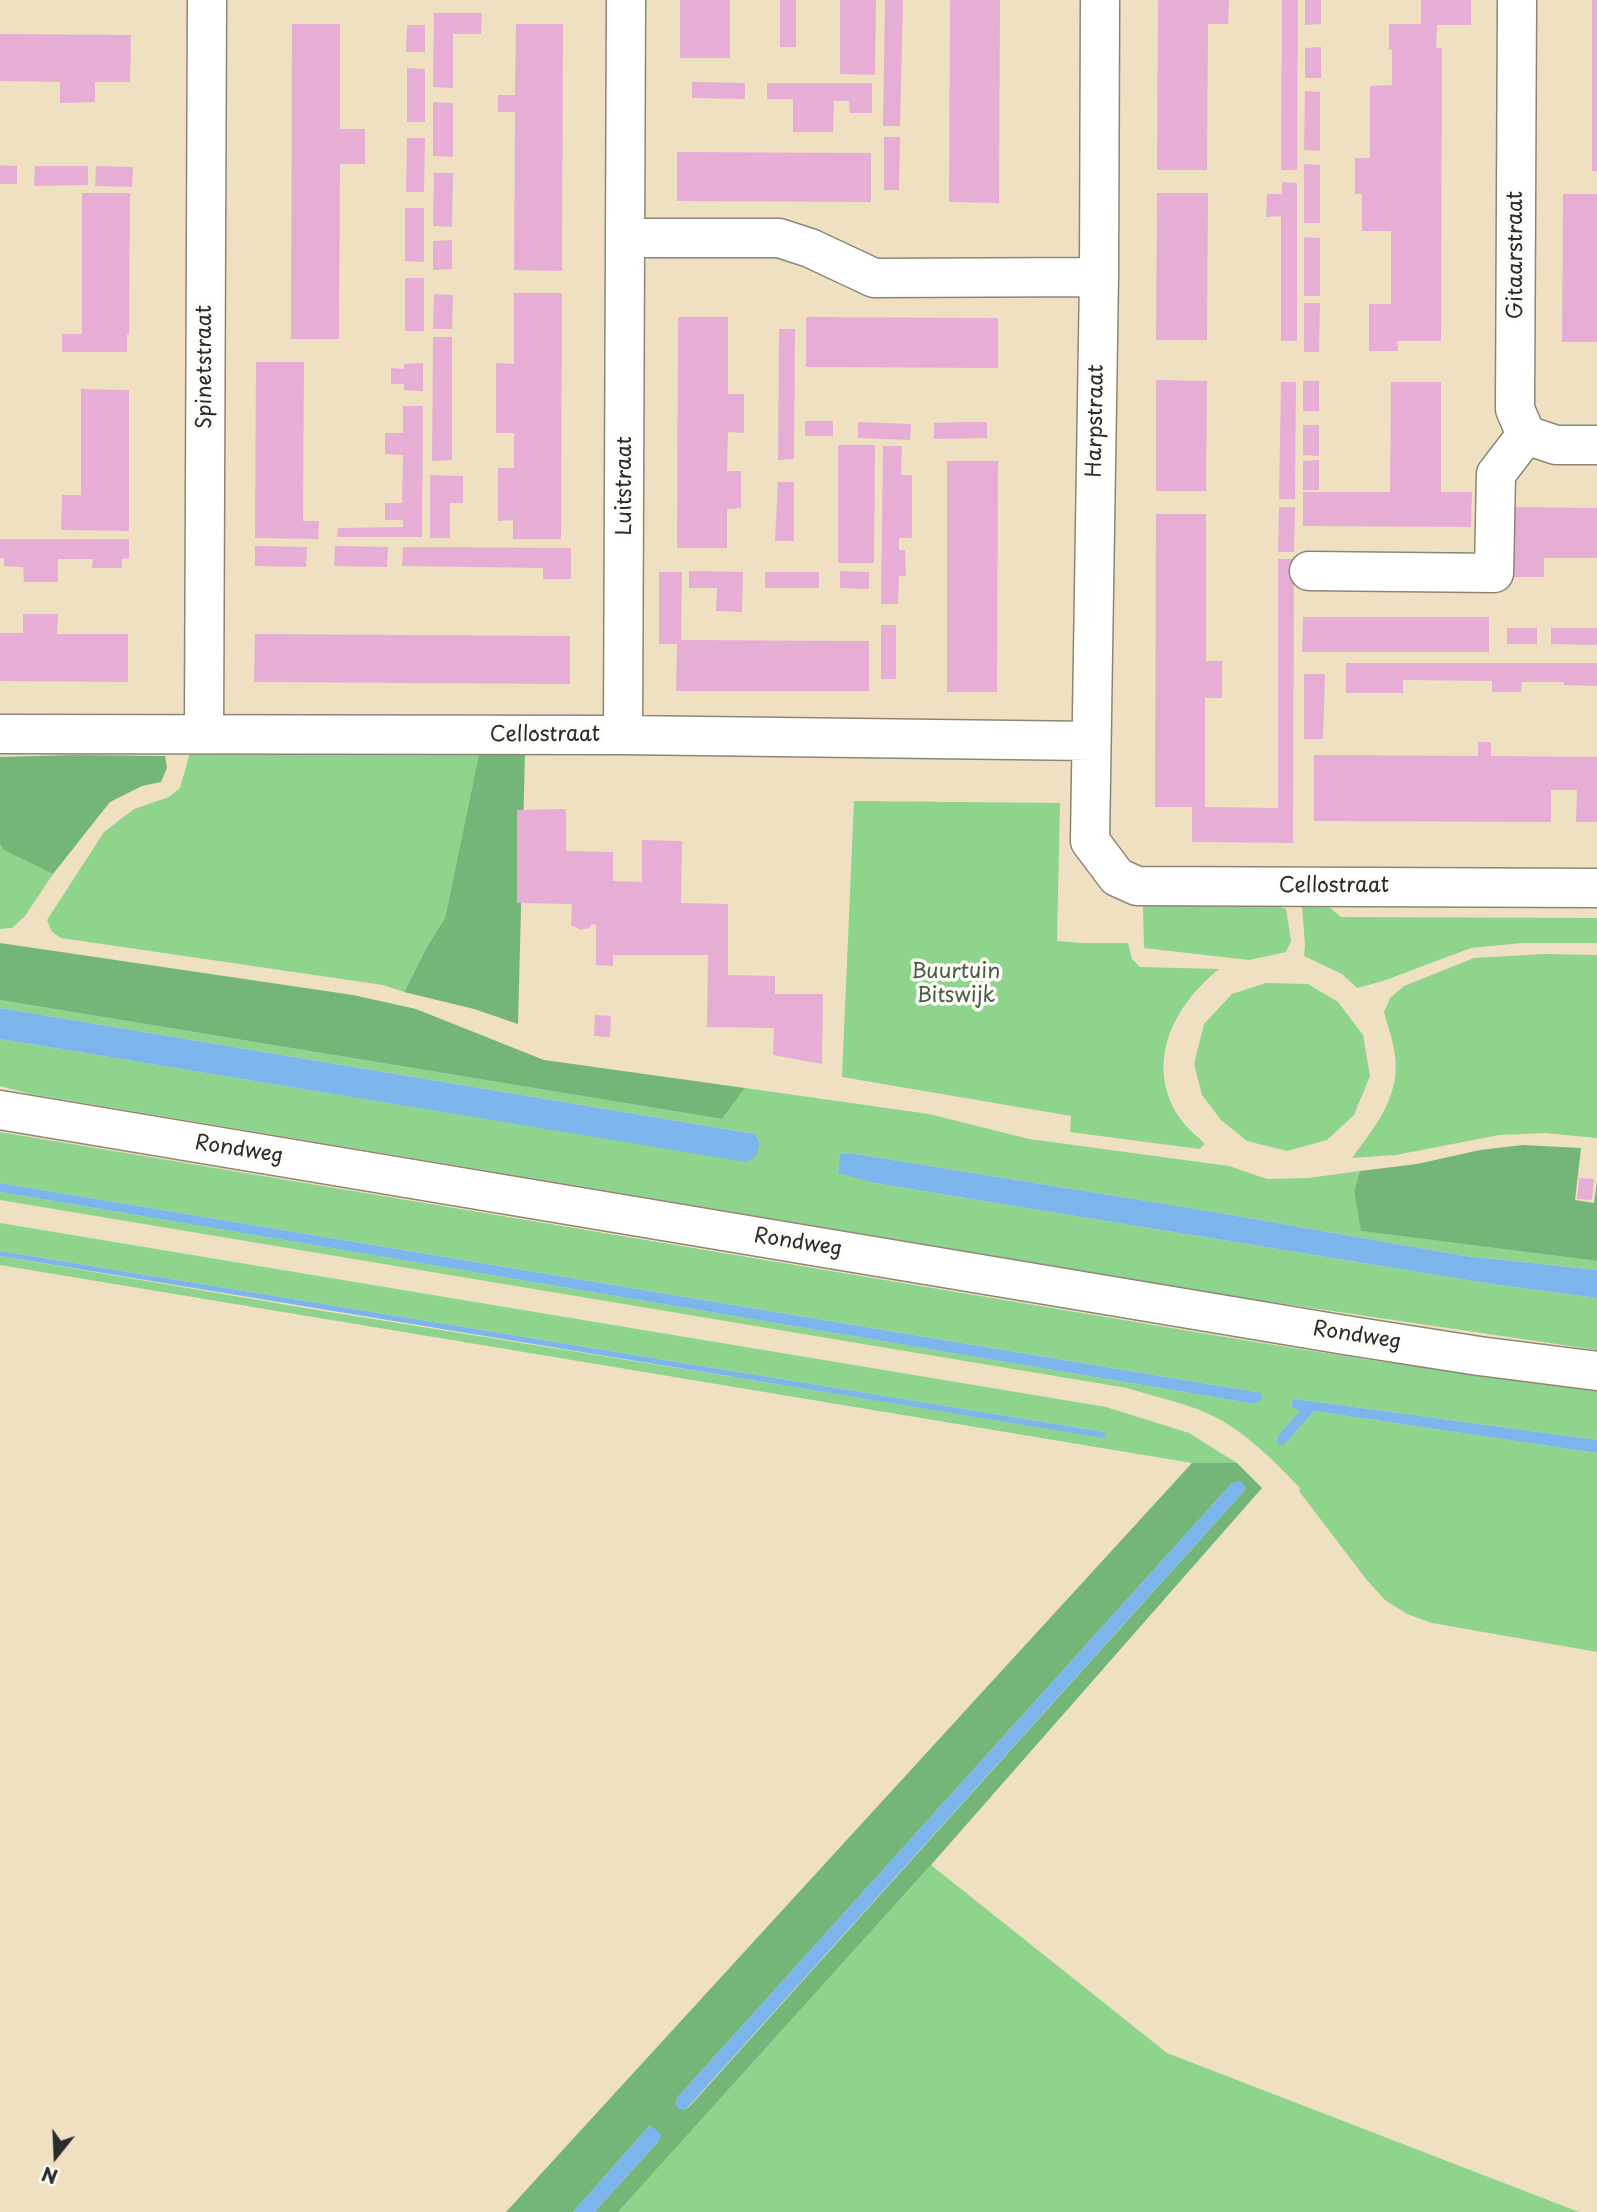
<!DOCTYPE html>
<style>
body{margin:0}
#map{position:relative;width:1597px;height:2212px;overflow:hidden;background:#efe0c2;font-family:"Playpen Sans",sans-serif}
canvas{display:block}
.north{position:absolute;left:21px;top:2121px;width:70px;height:70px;-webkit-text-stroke:5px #fdfcf7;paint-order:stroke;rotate:198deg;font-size:19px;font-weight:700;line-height:28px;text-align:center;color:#2b2b2b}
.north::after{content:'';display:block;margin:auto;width:24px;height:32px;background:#2b2b2b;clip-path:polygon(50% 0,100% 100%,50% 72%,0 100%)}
</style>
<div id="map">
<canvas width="1597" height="2212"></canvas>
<div class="north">N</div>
</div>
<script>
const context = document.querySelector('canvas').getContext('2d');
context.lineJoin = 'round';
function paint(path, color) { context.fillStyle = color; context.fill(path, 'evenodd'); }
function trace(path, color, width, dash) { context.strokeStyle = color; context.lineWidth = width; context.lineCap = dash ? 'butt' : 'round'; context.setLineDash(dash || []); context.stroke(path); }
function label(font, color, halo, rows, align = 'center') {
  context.font = font + ' "Playpen Sans",sans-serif'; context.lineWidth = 7; context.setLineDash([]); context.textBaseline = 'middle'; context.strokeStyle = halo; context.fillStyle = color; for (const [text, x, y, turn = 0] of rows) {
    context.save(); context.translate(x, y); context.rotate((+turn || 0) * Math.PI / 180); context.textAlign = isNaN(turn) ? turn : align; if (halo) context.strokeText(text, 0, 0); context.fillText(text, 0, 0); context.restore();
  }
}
const green = new Path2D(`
 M 190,753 L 479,754 L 445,918 L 428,945 L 404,992 L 383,985 L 61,938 L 52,932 L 47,920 L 104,832 L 134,809 L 169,797 L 180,788 Z
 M 854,801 L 1060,803 L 1057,941 L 1082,943 L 1128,943 L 1132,959 L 1140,967 L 1219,969 C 1173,1006 1142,1066 1182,1121 C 1188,1129 1198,1137 1205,1144 L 1199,1149 L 1070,1132 L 1071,1116 L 842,1077 Z
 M 0,844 L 5,850 L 53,874 L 25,916 L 12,928 L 0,929 Z
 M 1143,904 L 1277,906 L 1286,909 L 1291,941 L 1286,952 L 1249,960 L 1144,948 Z
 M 1327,905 L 1341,917 L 1597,918 L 1597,943 L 1522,943 L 1471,948 L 1383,981 L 1357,988 L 1342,974 L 1304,956 L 1305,945 L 1302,906 Z
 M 1544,954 L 1597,955 L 1597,1138 L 1545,1133 L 1499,1135 L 1396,1155 L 1352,1158 C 1376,1125 1403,1094 1394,1049 C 1392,1037 1387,1024 1384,1012 L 1390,998 L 1404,986 L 1474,958 Z
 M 1266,983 L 1308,984 L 1338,1002 L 1363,1035 L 1370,1076 L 1354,1115 L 1327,1140 L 1287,1151 L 1247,1141 L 1221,1120 L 1202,1095 L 1194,1064 L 1204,1024 L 1232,994 Z
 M 0,1000 L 722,1119 L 745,1088 L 929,1114 L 1029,1139 L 1229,1166 L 1267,1179 L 1308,1178 L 1360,1171 L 1354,1191 L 1362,1231 L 1597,1261 L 1597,1270 L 1465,1256 L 1208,1211 L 849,1153 L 840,1154 L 838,1172 L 874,1183 L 1492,1284 L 1597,1298 L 1597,1350 L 1251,1299 L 31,1094 L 0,1086 L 0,1039 L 511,1123 L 760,1143 L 755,1134 L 0,1008 Z
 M 0,1132 L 1249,1341 L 1370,1360 L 1597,1391 L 1597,1440 L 1295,1399 L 1291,1404 L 1292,1407 L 1301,1410 L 1276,1439 L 1285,1444 L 1314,1411 L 1597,1453 L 1597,1652 L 1432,1623 L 1407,1614 L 1385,1600 L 1366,1579 L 1299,1491 L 1300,1488 C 1273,1460 1246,1432 1211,1415 C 1189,1404 1152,1396 1127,1388 L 0,1200 L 0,1192 L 1255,1404 L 1256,1392 L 0,1183 Z
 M 0,1223 L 1106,1407 L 1189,1433 L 1237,1463 L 1192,1463 L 0,1265 L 0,1256 L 311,1309 L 1105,1437 L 1104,1432 L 0,1251 Z
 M 931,1865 L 1167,2053 L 1579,2212 L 618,2212 Z`);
const forest = new Path2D(`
 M 479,754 L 525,754 L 518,1024 L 474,1009 L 404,992 L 428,945 L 445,918 Z
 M 74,755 L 165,756 L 167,768 L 161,782 L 142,786 L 110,802 L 53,874 L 4,850 L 0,844 L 0,757 Z
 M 0,943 L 353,995 L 416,1009 L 544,1060 L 745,1088 L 722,1119 L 0,1000 Z
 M 1523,1145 L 1581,1148 L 1575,1200 L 1594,1203 L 1597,1181 L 1597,1261 L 1361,1231 L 1354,1191 L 1360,1171 L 1417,1164 L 1480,1150 Z
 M 1192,1463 L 1237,1463 L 1262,1488 L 931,1865 L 618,2212 L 594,2212 L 659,2141 L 650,2125 L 573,2212 L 506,2212 ZM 1232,1483 L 1245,1486 L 1244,1491 L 689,2107 L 684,2110 L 676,2105 L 677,2098 Z`);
const water = new Path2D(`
 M 0,1008 L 755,1134 L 760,1143 L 756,1156 L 746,1162 L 0,1039 Z
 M 849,1153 L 1208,1211 L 1465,1256 L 1597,1270 L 1597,1298 L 1492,1284 L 874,1183 L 838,1173 L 840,1154 Z
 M 0,1183 L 1256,1392 L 1261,1393 L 1262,1399 L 1255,1404 L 0,1192 Z
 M 0,1251 L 1104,1432 L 1106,1435 L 1103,1438 L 0,1256 Z
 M 1295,1399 L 1597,1440 L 1597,1453 L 1314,1411 L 1285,1444 L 1280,1445 L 1276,1441 L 1278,1436 L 1300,1411 L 1292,1407 L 1291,1402 Z
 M 1237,1481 L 1241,1482 L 1245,1487 L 1244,1491 L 688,2107 L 684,2110 L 679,2109 L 675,2103 L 677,2098 L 1232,1483 Z
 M 650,2125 L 661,2134 L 659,2141 L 594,2212 L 573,2212 Z`);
const building = new Path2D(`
 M 680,0 L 730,0 L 730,58 L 680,58 Z
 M 780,0 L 796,0 L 796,47 L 780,47 Z
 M 840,0 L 876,0 L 875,75 L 840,74 Z
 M 885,0 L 903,0 L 900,126 L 883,126 Z
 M 950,0 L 1000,0 L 999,203 L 949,202 Z
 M 1158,0 L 1229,0 L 1228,24 L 1208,24 L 1207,170 L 1157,170 Z
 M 1282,0 L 1298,0 L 1297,170 L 1281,170 Z
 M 1305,0 L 1321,0 L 1321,24 L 1305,25 Z
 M 1421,0 L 1471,0 L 1471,25 L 1437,25 L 1436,48 L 1442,48 L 1441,341 L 1397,341 L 1398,351 L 1369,351 L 1369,304 L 1391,304 L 1391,231 L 1362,231 L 1362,194 L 1355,194 L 1355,158 L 1370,158 L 1370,86 L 1392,85 L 1392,49 L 1389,50 L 1389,24 L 1421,24 Z
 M 1592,0 L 1597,0 L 1597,171 L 1592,171 Z
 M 434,13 L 482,13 L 481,34 L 453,34 L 453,88 L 433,87 Z
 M 292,24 L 340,24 L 340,129 L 365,129 L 365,164 L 340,164 L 339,339 L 291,339 Z
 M 516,24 L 563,24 L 562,271 L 514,270 L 515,112 L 498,112 L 498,95 L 515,95 Z
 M 407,25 L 425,25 L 425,52 L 406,52 Z
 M 0,34 L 131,35 L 130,82 L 95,82 L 95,102 L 60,103 L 60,82 L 0,81 Z
 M 1321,47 L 1321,78 L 1305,78 L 1305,48 Z
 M 407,68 L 425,69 L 425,122 L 407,122 Z
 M 692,82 L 745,83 L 745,99 L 692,98 Z
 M 767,83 L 872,83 L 872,113 L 850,113 L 849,101 L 834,101 L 833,132 L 793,132 L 793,99 L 767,99 Z
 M 1305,91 L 1320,92 L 1320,151 L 1304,150 Z
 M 433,102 L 453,103 L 453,157 L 433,156 Z
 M 884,137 L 900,137 L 899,190 L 884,190 Z
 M 407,138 L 425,138 L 424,192 L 406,192 Z
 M 677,152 L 871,153 L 871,202 L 677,201 Z
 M 1304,164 L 1320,165 L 1320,223 L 1304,223 Z
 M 0,165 L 17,166 L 17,184 L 0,184 Z
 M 35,166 L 88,166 L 88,185 L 34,186 Z
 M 96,166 L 133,167 L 132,187 L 95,186 Z
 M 434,173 L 453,173 L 452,227 L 433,226 Z
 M 1282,182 L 1297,183 L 1297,341 L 1281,341 L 1281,216 L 1266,217 L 1267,194 L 1282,194 Z
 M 82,193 L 130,193 L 129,335 L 127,334 L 127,352 L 62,352 L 62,334 L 82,334 Z
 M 1157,193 L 1208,193 L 1207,340 L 1156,340 Z
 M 1563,194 L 1597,194 L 1597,342 L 1562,342 Z
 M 405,208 L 424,208 L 424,262 L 405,261 Z
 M 1304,237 L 1320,238 L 1320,296 L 1304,296 Z
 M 452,240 L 452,269 L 433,270 L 433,241 Z
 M 405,278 L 424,278 L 424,331 L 405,331 Z
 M 514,293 L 562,293 L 561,539 L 513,539 L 513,520 L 498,521 L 498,468 L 514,468 L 514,433 L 496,433 L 496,363 L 514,364 Z
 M 434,294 L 453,295 L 452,329 L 433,329 Z
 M 1304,303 L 1320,303 L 1319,352 L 1304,352 Z
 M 678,317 L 728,317 L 728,394 L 744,394 L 744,433 L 728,432 L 727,471 L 741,471 L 741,508 L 727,509 L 727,548 L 677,548 Z
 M 806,317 L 998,318 L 998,368 L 806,367 Z
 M 779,329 L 795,329 L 794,459 L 778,460 Z
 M 433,337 L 452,337 L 452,460 L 432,461 Z
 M 256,362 L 304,362 L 303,521 L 319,521 L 318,539 L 255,538 Z
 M 423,363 L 423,391 L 404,390 L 404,384 L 391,384 L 391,368 L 404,369 L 404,364 Z
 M 1156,380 L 1207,381 L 1206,491 L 1156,491 Z
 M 1303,381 L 1319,381 L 1319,411 L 1303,411 Z
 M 1281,382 L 1296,382 L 1295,499 L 1279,499 Z
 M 1391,382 L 1441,382 L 1441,492 L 1472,492 L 1471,527 L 1303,526 L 1303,492 L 1390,492 Z
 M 81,389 L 129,390 L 129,531 L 61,530 L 62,495 L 81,495 Z
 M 403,406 L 423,406 L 422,537 L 337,537 L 338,528 L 403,527 L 403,520 L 385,520 L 385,503 L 402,503 L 403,455 L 385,454 L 385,433 L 403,433 Z
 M 805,421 L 833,421 L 833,436 L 805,436 Z
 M 858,422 L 911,424 L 910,440 L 858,438 Z
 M 960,422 L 987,422 L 987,438 L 934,439 L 934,423 Z
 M 1303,425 L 1319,425 L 1319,456 L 1303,455 Z
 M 838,445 L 875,445 L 874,563 L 838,563 Z
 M 883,446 L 902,446 L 901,475 L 912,475 L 912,538 L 899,538 L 899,550 L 905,550 L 906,576 L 899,576 L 898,604 L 881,604 Z
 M 1319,460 L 1319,490 L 1303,490 L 1303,461 Z
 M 947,461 L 998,461 L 997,692 L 947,692 Z
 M 430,475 L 463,476 L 463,503 L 450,503 L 450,538 L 430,538 Z
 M 778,482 L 794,482 L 794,541 L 775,541 Z
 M 1279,507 L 1295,507 L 1294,552 L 1278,552 Z
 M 1507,507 L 1597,508 L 1597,558 L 1544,558 L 1544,577 L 1507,577 Z
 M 1156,514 L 1206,514 L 1206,661 L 1222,661 L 1222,698 L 1205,698 L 1205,807 L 1278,808 L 1278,559 L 1294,559 L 1293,843 L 1192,842 L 1192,807 L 1155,807 Z
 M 0,539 L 129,539 L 129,558 L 122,559 L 122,568 L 92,568 L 93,559 L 58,559 L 58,582 L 24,582 L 23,567 L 4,566 L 4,558 L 0,558 Z
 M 255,546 L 307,547 L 306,567 L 255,566 Z
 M 335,546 L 388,547 L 387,567 L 334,566 Z
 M 403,547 L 571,548 L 571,579 L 543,579 L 543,568 L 402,566 Z
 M 689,571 L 743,572 L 742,612 L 716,611 L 717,588 L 689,588 Z
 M 840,571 L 869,572 L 869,589 L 840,588 Z
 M 659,572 L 682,572 L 681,640 L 869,641 L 869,691 L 676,691 L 677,644 L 659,644 Z
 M 765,572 L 819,572 L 819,588 L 765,588 Z
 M 23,614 L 58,614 L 57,634 L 128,634 L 128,682 L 0,681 L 0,633 L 23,633 Z
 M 1303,617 L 1489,617 L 1489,652 L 1302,652 Z
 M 881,625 L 896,625 L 896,679 L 881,679 Z
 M 1507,628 L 1537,628 L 1537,644 L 1507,644 Z
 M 1551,628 L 1597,628 L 1597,645 L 1551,644 Z
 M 255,634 L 570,636 L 570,684 L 254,682 Z
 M 1346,663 L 1597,663 L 1597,686 L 1564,685 L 1564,682 L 1522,682 L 1521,692 L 1492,692 L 1492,681 L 1403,680 L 1403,693 L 1346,693 Z
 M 1304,674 L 1325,674 L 1323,739 L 1304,739 Z
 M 1478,742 L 1491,742 L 1491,756 L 1597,757 L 1597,822 L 1576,822 L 1577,790 L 1551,790 L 1551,822 L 1314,821 L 1314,755 L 1478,756 Z
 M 566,809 L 566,851 L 613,852 L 613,881 L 642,882 L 642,840 L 682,841 L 681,903 L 728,904 L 728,975 L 775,976 L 775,994 L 823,994 L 822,1064 L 773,1055 L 774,1028 L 707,1027 L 708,955 L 613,955 L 613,966 L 596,965 L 596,925 L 592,924 L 589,928 L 581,930 L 571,925 L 572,904 L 517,903 L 517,810 Z
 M 595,1015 L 611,1016 L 610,1037 L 594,1036 Z
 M 1579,1178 L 1594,1179 L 1592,1200 L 1577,1199 Z`);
const minor = new Path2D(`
 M 1100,0 L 1099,277 L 1090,841 L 1117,877 L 1137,886 L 1597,888
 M 1517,0 L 1515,409 L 1526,435 L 1556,445 L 1597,445
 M 626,238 L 779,238 L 810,248 L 874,278 L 1099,277
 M 1309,571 L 1494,573 L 1496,474 L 1526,435
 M 204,733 L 207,0
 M 0,734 L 623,735 L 1090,741
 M 623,735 L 626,0`);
const major = new Path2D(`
 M 0,1110 L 1345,1335 L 1479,1356 L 1597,1371`);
const streetNames = [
 ["Gitaarstraat",1516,255,-90],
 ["Spinetstraat",205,367,-90],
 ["Harpstraat",1096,421,-89],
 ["Luitstraat",625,486,-90],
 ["Cellostraat",545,735],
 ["Cellostraat",1334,886],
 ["Rondweg",239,1150,9],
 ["Rondweg",798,1243,9],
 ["Rondweg",1357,1336,9]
];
const parkNames = [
 ["Buurtuin",956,972],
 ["Bitswijk",956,996]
];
paint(green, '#8fd48d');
paint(forest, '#73b678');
paint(water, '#7bb5ec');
paint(building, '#e6aed5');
trace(minor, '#8d8676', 41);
trace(major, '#8d8676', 41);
trace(minor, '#fff', 38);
trace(major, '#fff', 38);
label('21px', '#2b2b2b', '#fdfcf7', streetNames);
label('21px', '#495e48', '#fdfcf7', parkNames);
</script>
